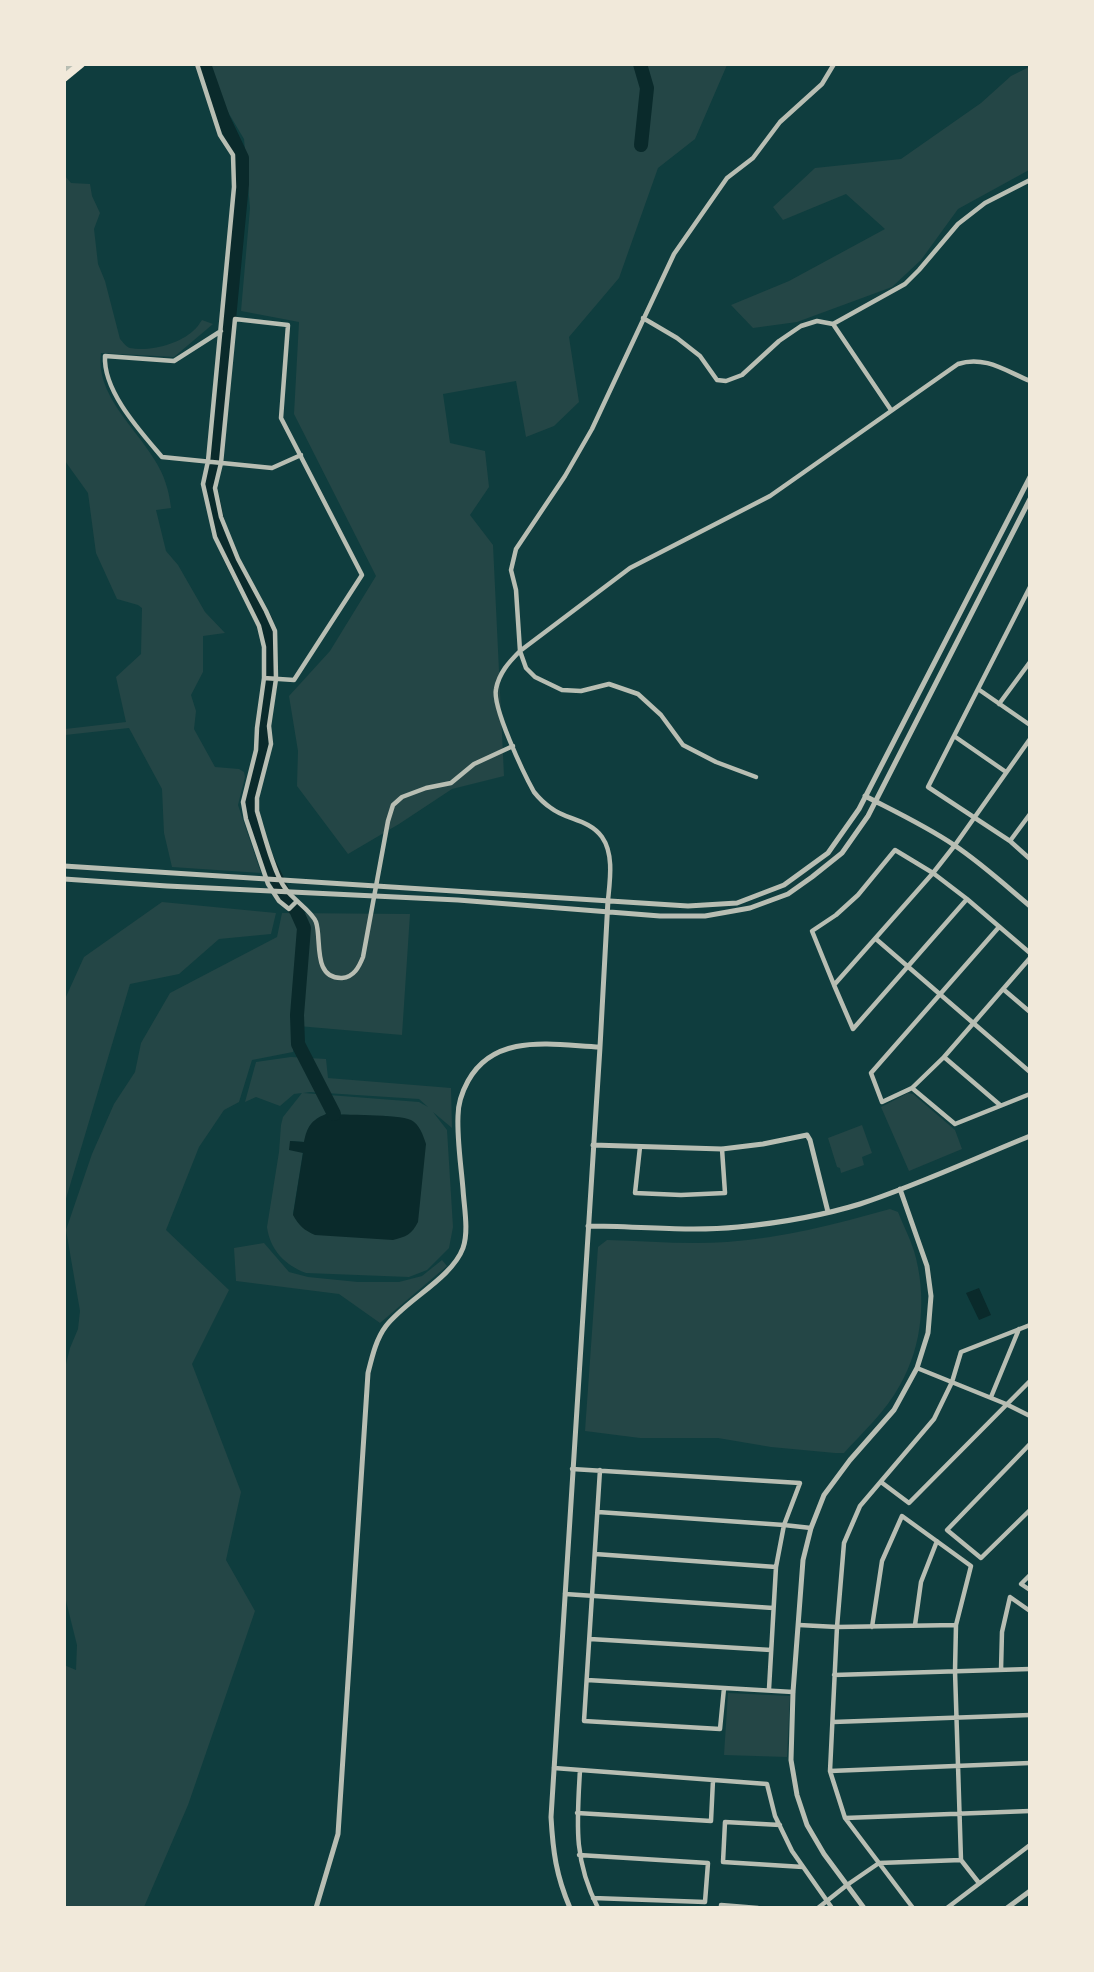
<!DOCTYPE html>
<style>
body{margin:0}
#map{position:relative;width:1094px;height:1972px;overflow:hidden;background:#0f3d3e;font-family:Rubik,sans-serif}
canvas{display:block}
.frame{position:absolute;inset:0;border:66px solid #f1e9da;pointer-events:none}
</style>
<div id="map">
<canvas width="1094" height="1972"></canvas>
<div class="frame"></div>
</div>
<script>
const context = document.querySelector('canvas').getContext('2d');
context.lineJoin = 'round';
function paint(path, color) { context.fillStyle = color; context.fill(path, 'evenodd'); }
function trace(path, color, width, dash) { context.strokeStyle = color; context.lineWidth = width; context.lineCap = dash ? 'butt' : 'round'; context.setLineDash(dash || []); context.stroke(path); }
const green = new Path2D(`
 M 200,65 L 727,65 L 695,139 L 658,168 L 619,278 L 569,337 L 579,402 L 554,426 L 526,437 L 516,381 L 443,394 L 450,443 L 485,451 L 489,487 L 470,515 L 493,545 L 504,776 L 452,789 L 399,824 L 348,854 L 297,786 L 298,751 L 289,696 L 330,651 L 376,576 L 294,414 L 299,322 L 241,311 L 250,208 L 244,139 Z
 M 1029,67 L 1029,170 L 958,209 L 921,260 L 892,287 L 797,322 L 753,328 L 731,305 L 789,281 L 885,229 L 846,194 L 783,220 L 773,207 L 815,168 L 901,159 L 981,103 L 1011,76 Z
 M 65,176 L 71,183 L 90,184 L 92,196 L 100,213 L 94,229 L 98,264 L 105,281 L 120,339 C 123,342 126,347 130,348 C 149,352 179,344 193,331 C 197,328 199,324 202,320 L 213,324 L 174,357 L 101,353 C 95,394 135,427 154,459 C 164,474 169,490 171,508 L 156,510 L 166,551 L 178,565 L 205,612 L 225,633 L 203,636 L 203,672 L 191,695 L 196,711 L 194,729 L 215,767 L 239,769 L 244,772 L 245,777 L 238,805 L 261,873 L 172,867 L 164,833 L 162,789 L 129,728 L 65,735 L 65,729 L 126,722 L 116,677 L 141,654 L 142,608 L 138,605 L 117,599 L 96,553 L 88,493 L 65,461 Z
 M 162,902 L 276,913 L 271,934 L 219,939 L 179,974 L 130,984 L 65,1202 L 65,999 L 84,957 Z
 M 282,913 L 410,914 L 402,1035 L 298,1026 L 293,1052 L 252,1060 L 239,1102 L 224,1110 L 199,1147 L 166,1230 L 229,1290 L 192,1364 L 241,1492 L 226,1560 L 255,1611 L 188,1805 L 144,1907 L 65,1907 L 64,1665 L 76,1670 L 77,1645 L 64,1593 L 64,1372 L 70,1348 L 78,1329 L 80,1311 L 66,1230 L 92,1154 L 114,1104 L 135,1072 L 141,1043 L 170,993 L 277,937 Z
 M 291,1057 L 326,1059 L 328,1078 L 451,1088 L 452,1128 L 433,1112 L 447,1130 L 453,1227 L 449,1248 L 427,1270 L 409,1277 L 306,1273 C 285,1265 270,1250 267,1227 L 279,1152 L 281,1125 L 283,1117 L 302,1093 L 294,1094 L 280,1106 L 256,1097 L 245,1102 L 256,1062 ZM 310,1092 L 419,1099 L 428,1107 L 419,1102 L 303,1093 ZM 326,1114 L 396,1117 L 293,1214 L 303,1152 L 291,1141 L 304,1142 Z
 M 908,1093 L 913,1094 L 955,1130 L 962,1149 L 909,1171 L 881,1107 Z
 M 862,1125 L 872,1153 L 862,1157 L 864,1165 L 841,1173 L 840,1168 L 837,1167 L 828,1138 Z
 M 890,1209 L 898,1212 C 903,1225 910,1238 914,1251 C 927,1295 923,1345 900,1385 C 886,1411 863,1432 844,1453 L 835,1453 L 771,1447 L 718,1438 L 640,1438 L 585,1431 L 598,1247 L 607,1240 C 647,1241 687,1245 727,1242 C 783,1238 836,1224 890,1209 Z
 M 264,1243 L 289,1272 L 308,1277 L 358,1282 L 399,1282 L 422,1276 L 442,1260 L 447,1266 L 380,1323 L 339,1294 L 236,1281 L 234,1248 Z
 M 728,1693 L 790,1696 L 787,1757 L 724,1755 Z`);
const water = new Path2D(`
 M 326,1114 C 343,1115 398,1114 411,1120 C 420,1125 423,1135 426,1144 L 418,1222 C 412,1234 406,1237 393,1240 L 315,1235 C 304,1230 299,1226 293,1215 L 303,1153 L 289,1150 L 290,1141 L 304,1142 C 307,1127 311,1120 326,1114 Z
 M 979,1288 L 991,1315 L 979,1320 L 966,1293 Z`);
const river = new Path2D(`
 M 204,64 L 223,118 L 242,158 L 242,184 L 218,433 L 210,486 L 217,519 L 228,553 L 241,579 L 266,621 L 270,639 L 270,686 L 263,727 L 261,755 L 249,801 L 257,833 L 266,857 L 287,900 L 296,910 L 304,928 L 297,1015 L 298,1044 L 334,1114
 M 640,64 L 647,88 L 641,145`);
const minor = new Path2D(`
 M 197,64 L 220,135 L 233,155 L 234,187 L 208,461 L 203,484 L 215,537 L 259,626 L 264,647 L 264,678 L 257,728 L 256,750 L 243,802 L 246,819 L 268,884 L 279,901 L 289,909 L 297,901
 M 64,71 L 72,64
 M 643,318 L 677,338 L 700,356 L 717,380 L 726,381 L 742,375 L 779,341 L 801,326 L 817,321 L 833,324 L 905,284 L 919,270 L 958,224 L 985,203 L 1030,180
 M 833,324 L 891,410
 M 221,331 L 174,361 L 105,356 C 103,391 140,431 162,457 L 272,468 L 301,455
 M 1030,587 L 928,787 L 1010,841 L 1030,859
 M 264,678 L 294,680 L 362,575 L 281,418 L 288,325 L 235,319 L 221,463 L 215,488 L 221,517 L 238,559 L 266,611 L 275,631 L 276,679 L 269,726 L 271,744 L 257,798 L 257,811 C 263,830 274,874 285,888 C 292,899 312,911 316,922 C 322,939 312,979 342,978 C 354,977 359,967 363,957 L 388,821 L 393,805 L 402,797 L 426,788 L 451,783 L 474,764 L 513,746
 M 978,689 L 1030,725
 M 999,704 L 1030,662
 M 954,736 L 1006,772
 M 1030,739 L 955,845 L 933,873 L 834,985 L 812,931 L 836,915 L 858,895 L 895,850 L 933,873 L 967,899 L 1030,953
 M 756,777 L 716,762 L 683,745 L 661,715 L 638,694 L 609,684 L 581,691 L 562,690 L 535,677 L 526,668 L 520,651 L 516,590 L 511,570 L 516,549 L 565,476 L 592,429 L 674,254 L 727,178 L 753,158 L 780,122 L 822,84 L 834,64
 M 1010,841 L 1030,814
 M 608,900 C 610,880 614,854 602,837 C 589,819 566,820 551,808 C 545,804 538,797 534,792 C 524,774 492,707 496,689 C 499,673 509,662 520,651 L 630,568 L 770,496 L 958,364 C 984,355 1006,371 1030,381
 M 999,927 L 871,1073 L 882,1102 L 912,1088 L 944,1057 L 1030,958
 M 876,939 L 1030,1072
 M 834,985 L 853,1029 L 967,899
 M 1003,989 L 1030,1012
 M 944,1057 L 1000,1105
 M 912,1088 L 955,1124 L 1030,1094
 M 640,1147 L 635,1193 L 681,1195 L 725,1193 L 722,1149
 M 917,1368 L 1006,1404 L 1030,1416
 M 991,1397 L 1019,1329
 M 1030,1444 L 947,1530 L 981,1558 L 1030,1510
 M 572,1469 L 800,1483 L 784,1525 L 776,1567 L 769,1689
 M 600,1470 L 584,1721 L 720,1729 L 724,1688
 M 881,1482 L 909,1503 L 1030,1381
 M 598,1512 L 784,1525 L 811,1528
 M 595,1554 L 776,1567
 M 1030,1575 L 1021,1584 L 1030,1590
 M 565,1594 L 773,1608
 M 799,1625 L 837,1627 L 956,1625
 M 915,1625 L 921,1582 L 937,1541
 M 872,1627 L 882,1561 L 902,1516 L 971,1566 L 956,1625 L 955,1671 L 961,1860
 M 590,1639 L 771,1650
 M 1001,1670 L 1002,1632 L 1010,1597 L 1030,1611
 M 834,1675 L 1030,1669
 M 587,1680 L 793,1692
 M 833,1722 L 1030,1715
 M 554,1768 L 767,1784 L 775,1816 L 792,1851 L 832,1908
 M 580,1770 C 577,1823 573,1859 598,1908
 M 830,1771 L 1030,1763
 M 577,1813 L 711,1821 L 713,1780
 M 845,1818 L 1030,1811
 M 780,1825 L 725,1822 L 723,1862 L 803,1867
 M 579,1855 L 708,1863 L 705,1902 L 593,1898
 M 721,1908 L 721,1905 L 758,1908
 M 818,1908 L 847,1885 L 879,1863 L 961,1860 L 979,1883
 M 913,1908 L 845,1818 L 830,1771 L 837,1627 L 844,1543 L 860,1506 L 934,1419 L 952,1382 L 961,1352 L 1030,1325
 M 947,1908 L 1030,1845`);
const tertiary = new Path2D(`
 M 865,796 C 896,812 926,826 954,845 C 981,863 1005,885 1030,906
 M 64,866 L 688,906 L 737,903 L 784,885 L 828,853 L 859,809 L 1030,477
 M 64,879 L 167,886 L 458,900 L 660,916 L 705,916 L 750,908 L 788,894 L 812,877 L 842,853 L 868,816 L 1030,499
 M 593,1145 L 722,1149 L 763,1144 L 807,1135 L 810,1140 L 828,1212
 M 588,1226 C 638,1226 688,1232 738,1227 C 779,1223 821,1216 860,1204 C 918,1185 973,1159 1030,1136
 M 316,1908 L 338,1834 L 368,1373 C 372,1357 376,1339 386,1326 C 406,1300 452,1278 463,1248 C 469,1231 464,1207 463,1189 C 461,1165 457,1140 458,1116 C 458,1103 462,1092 468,1081 C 495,1032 553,1045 600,1047
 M 570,1908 C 556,1875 553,1852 551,1817 L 600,1047 L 608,900
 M 864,1908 L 824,1854 L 807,1825 L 797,1795 L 791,1760 L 793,1692 L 803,1560 L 811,1528 L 824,1495 L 850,1460 L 894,1410 L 917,1368 L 928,1333 L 931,1296 L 927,1266 L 900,1189
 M 1007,1908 L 1030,1891`);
const motorway = new Path2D(`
 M 64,78 L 81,64`);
paint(green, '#244646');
paint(water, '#0a2a2b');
trace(river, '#0a2a2b', 14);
trace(minor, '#b8beb3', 4.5);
trace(tertiary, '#b8beb3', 5);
trace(motorway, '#f1e9da', 8);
</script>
